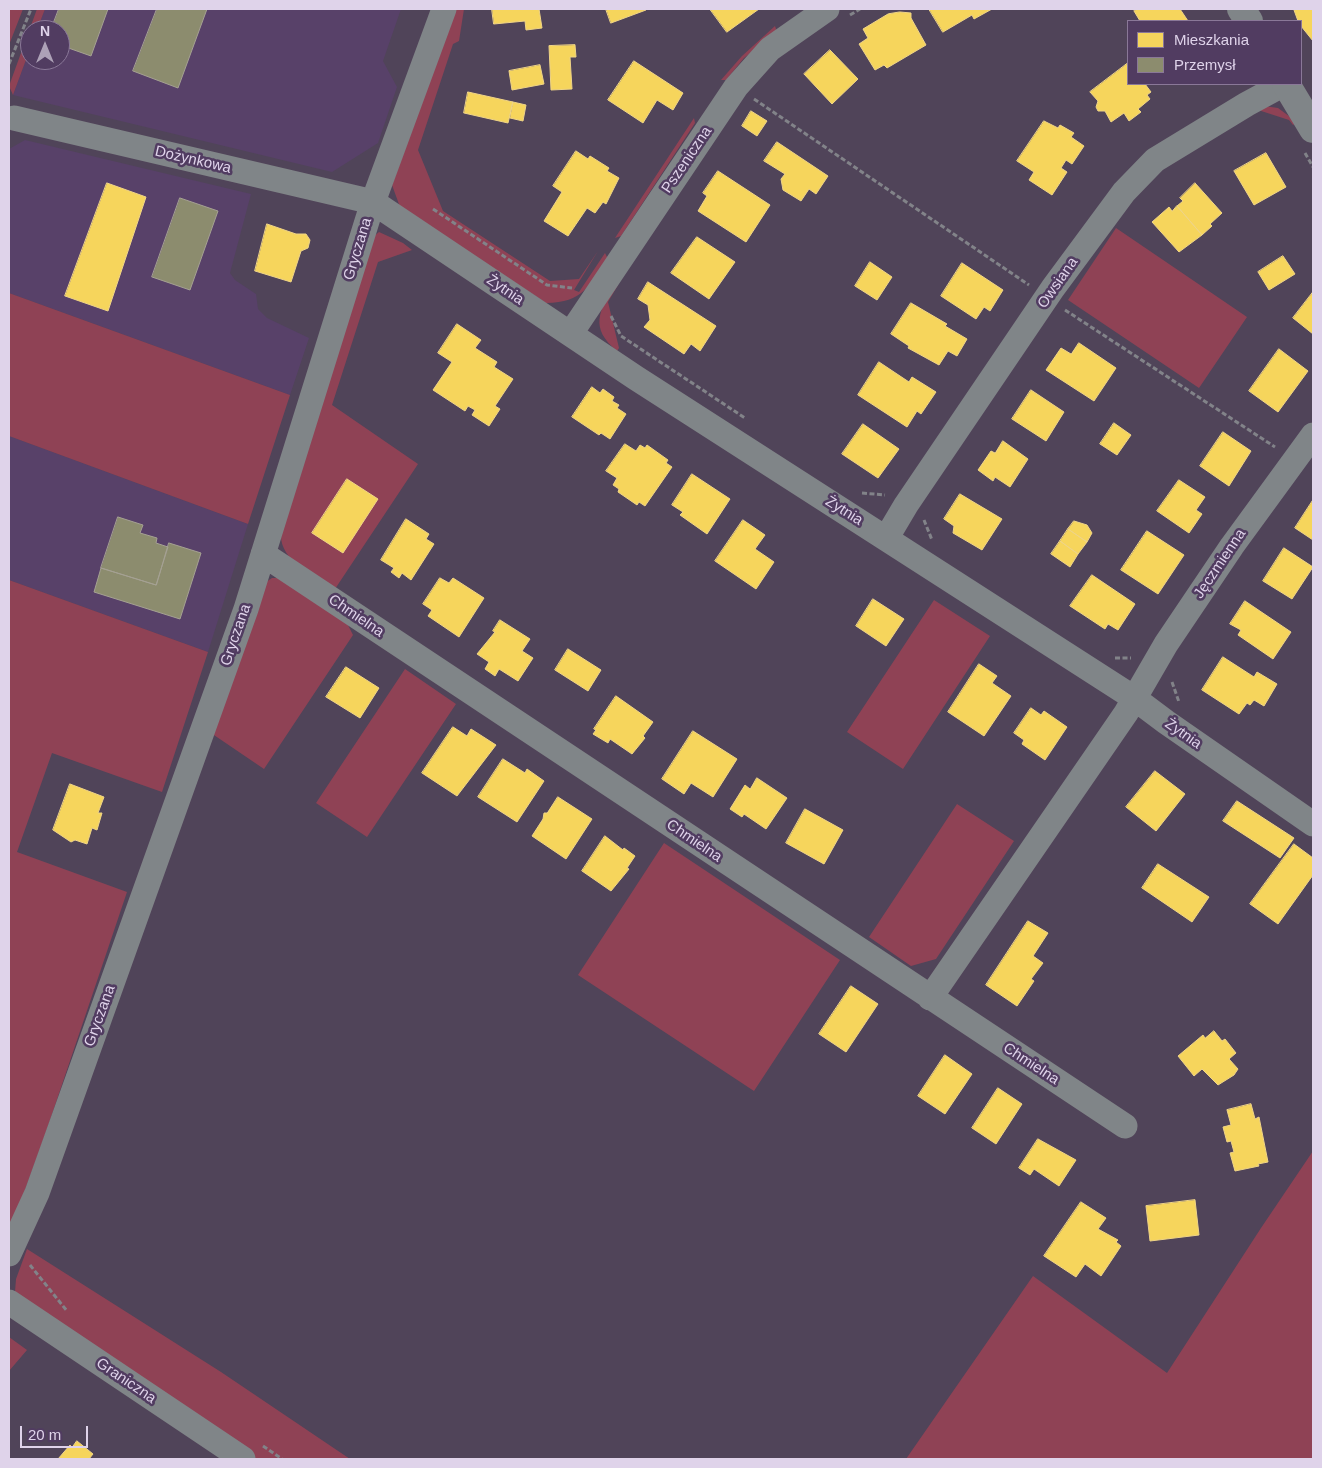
<!DOCTYPE html>
<meta charset="utf-8">
<style>
body{margin:0}
#map{position:relative;width:1322px;height:1468px;overflow:hidden;background:#504459;font-family:Arial,sans-serif}
canvas{display:block}
.frame{position:absolute;inset:0;border:10px solid #dfd3ea;pointer-events:none}
.legend{position:absolute;left:1127px;top:20px;width:175px;height:65px;box-sizing:border-box;background:#513c61;border:1px solid #8a7898;margin:0;padding:6px 9px;list-style:none;font-size:15px;color:#dfd3ea}
.legend li{display:flex;align-items:center;gap:10px;height:25px}
.legend b{width:25px;border:1px solid #8a7898}
.north{position:absolute;left:20px;top:20px;width:50px;height:50px;box-sizing:border-box;background:#513c61;border:1px solid #8a7898;border-radius:50%;rotate:0deg;font-size:14px;font-weight:700;line-height:20px;text-align:center;color:#dfd3ea}
.north::after{content:'';display:block;margin:auto;width:18px;height:22px;background:#ada1b7;clip-path:polygon(50% 0,100% 100%,50% 72%,0 100%)}
.scale{position:absolute;left:20px;top:1426px;width:68px;height:22px;box-sizing:border-box;border:2px solid #dfd3ea;border-top:0;padding-left:6px;font-size:15px;line-height:18px;white-space:nowrap;color:#dfd3ea;-webkit-text-stroke:4px #513c61;paint-order:stroke}
</style>
<div id="map">
<canvas width="1322" height="1468"></canvas>
<div class="frame"></div>
<ul class="legend">
<li><b style="height:14px;background:#f6d55c"></b>Mieszkania</li>
<li><b style="height:14px;background:#8c8c6e"></b>Przemysł</li>
</ul>
<div class="north">N</div>
<div class="scale">20 m</div>
</div>
<script>
const context = document.querySelector('canvas').getContext('2d');
context.lineJoin = 'round';
function paint(path, color) { context.fillStyle = color; context.fill(path, 'evenodd'); }
function trace(path, color, width, dash) { context.strokeStyle = color; context.lineWidth = width; context.lineCap = dash ? 'butt' : 'round'; context.setLineDash(dash || []); context.stroke(path); }
function label(font, color, halo, rows, align = 'center') {
  context.font = font + ' Arial,sans-serif'; context.lineWidth = 5; context.setLineDash([]); context.textBaseline = 'middle'; context.strokeStyle = halo; context.fillStyle = color; for (const [text, x, y, turn = 0] of rows) {
    context.save(); context.translate(x, y); context.rotate((+turn || 0) * Math.PI / 180); context.textAlign = isNaN(turn) ? turn : align; if (halo) context.strokeText(text, 0, 0); context.fillText(text, 0, 0); context.restore();
  }
}
const built = new Path2D(`
 M 45,9 L 401,9 L 383,61 L 397,87 L 378,143 L 332,172 L 13,95 L 30,49 L 30,60 L 60,60 L 60,30 L 37,30 Z
 M 25,140 L 251,194 L 230,273 L 235,280 L 256,294 L 258,309 L 267,318 L 309,338 L 290,395 L 9,293 L 9,149 Z
 M 9,436 L 248,524 L 208,652 L 9,580 Z`);
const green = new Path2D(`
 M 9,9 L 23,9 L 9,45 Z
 M 37,9 L 45,9 L 37,30 L 30,30 L 30,49 L 13,95 L 9,86 Z
 M 456,9 L 464,9 L 459,41 L 453,44 L 418,150 L 443,211 L 550,281 L 579,279 L 598,251 L 574,290 L 579,292 L 605,253 L 608,259 C 587,287 584,302 546,303 L 400,207 L 392,185 Z
 M 775,26 L 777,32 L 744,58 L 726,80 L 721,80 L 742,56 Z
 M 1264,106 L 1278,108 L 1297,122 L 1293,125 L 1289,120 L 1255,109 Z
 M 694,118 L 695,123 L 621,236 L 615,238 Z
 M 1116,228 L 1247,317 L 1199,388 L 1068,300 Z
 M 379,232 L 403,243 L 412,250 L 378,262 L 332,405 L 418,464 L 335,589 C 316,577 280,561 281,535 L 372,238 Z
 M 615,284 L 618,285 L 608,302 L 619,348 L 617,351 C 589,328 599,311 615,284 Z
 M 9,293 L 290,395 L 248,524 L 9,436 Z
 M 272,578 L 283,578 L 346,621 L 353,635 L 264,769 L 208,731 L 266,582 Z
 M 9,580 L 208,652 L 162,792 L 52,753 L 17,852 L 127,892 L 45,1135 L 9,1234 Z
 M 934,600 L 990,636 L 903,769 L 847,732 Z
 M 405,669 L 456,704 L 367,837 L 316,803 Z
 M 957,804 L 1014,841 L 936,959 L 911,966 L 869,937 Z
 M 664,843 L 840,960 L 754,1091 L 578,975 Z
 M 1313,1151 L 1313,1459 L 906,1459 L 1033,1276 L 1167,1373 L 1261,1228 Z
 M 27,1249 L 221,1372 L 350,1459 L 242,1459 L 15,1292 L 16,1279 Z
 M 9,1337 L 27,1350 L 9,1371 Z`);
const homes = new Path2D(`
 M 492,9 L 539,9 L 542,28 L 526,30 L 525,21 L 494,24 Z
 M 606,9 L 645,9 L 646,10 L 611,23 Z
 M 710,9 L 759,9 L 727,32 Z
 M 929,9 L 992,9 L 974,19 L 972,15 L 943,32 Z
 M 1137,9 L 1180,9 L 1188,21 L 1140,21 L 1134,11 Z
 M 1313,9 L 1313,41 L 1301,26 L 1301,21 L 1298,21 L 1294,10 Z
 M 900,12 L 911,13 L 911,18 L 926,45 L 887,68 L 884,65 L 875,70 L 859,44 L 868,38 L 863,29 L 888,14 Z
 M 575,45 L 576,57 L 570,57 L 572,89 L 551,90 L 549,46 Z
 M 830,50 L 858,79 L 832,104 L 804,74 Z
 M 634,61 L 683,93 L 673,110 L 657,100 L 643,123 L 608,100 Z
 M 1128,63 L 1128,84 L 1145,84 L 1151,92 L 1147,95 L 1150,99 L 1138,109 L 1141,112 L 1129,121 L 1124,113 L 1111,122 L 1105,111 L 1098,111 L 1096,107 L 1098,101 L 1090,92 Z
 M 540,65 L 544,84 L 512,90 L 509,71 Z
 M 468,92 L 513,102 L 508,123 L 464,113 Z
 M 513,102 L 526,105 L 523,121 L 510,118 Z
 M 751,111 L 767,121 L 757,136 L 742,126 Z
 M 1044,121 L 1058,128 L 1060,125 L 1074,133 L 1071,137 L 1084,146 L 1072,164 L 1066,160 L 1061,168 L 1067,172 L 1052,195 L 1029,180 L 1034,172 L 1017,161 Z
 M 777,142 L 828,176 L 816,194 L 809,189 L 801,201 L 783,190 L 781,179 L 785,174 L 764,161 Z
 M 576,151 L 588,159 L 590,156 L 609,168 L 607,171 L 619,178 L 606,204 L 603,202 L 595,213 L 587,208 L 568,236 L 544,221 L 562,192 L 553,186 Z
 M 1266,153 L 1286,187 L 1254,205 L 1234,171 Z
 M 718,171 L 770,205 L 746,242 L 698,211 L 707,196 L 703,193 Z
 M 107,183 L 146,197 L 108,311 L 65,296 Z
 M 1195,183 L 1222,213 L 1210,224 L 1212,226 L 1202,235 L 1177,206 L 1183,201 L 1180,198 Z
 M 1177,206 L 1202,235 L 1179,252 L 1152,222 L 1169,207 L 1172,211 Z
 M 267,224 L 296,234 L 306,234 L 310,240 L 308,248 L 301,251 L 291,282 L 255,271 Z
 M 697,237 L 735,262 L 709,299 L 671,273 Z
 M 1283,256 L 1295,274 L 1269,290 L 1258,272 Z
 M 870,262 L 892,277 L 877,300 L 855,286 Z
 M 962,263 L 1003,290 L 990,311 L 984,307 L 976,319 L 941,296 Z
 M 648,282 L 716,326 L 700,351 L 691,344 L 684,354 L 644,327 L 650,320 L 648,305 L 638,299 Z
 M 1313,292 L 1313,334 L 1293,318 Z
 M 911,303 L 947,324 L 945,326 L 967,339 L 957,356 L 948,351 L 939,365 L 908,348 L 909,346 L 891,334 Z
 M 457,324 L 481,340 L 475,348 L 497,362 L 494,367 L 513,379 L 495,406 L 500,409 L 489,426 L 472,415 L 475,410 L 468,406 L 465,411 L 433,390 L 452,362 L 438,353 Z
 M 1079,343 L 1116,368 L 1094,401 L 1046,370 L 1061,348 L 1071,354 Z
 M 1279,349 L 1308,371 L 1278,412 L 1249,391 Z
 M 879,362 L 909,382 L 912,377 L 936,392 L 921,414 L 917,411 L 907,427 L 858,395 Z
 M 592,387 L 600,393 L 603,389 L 614,397 L 612,401 L 619,405 L 617,408 L 626,414 L 610,439 L 601,433 L 599,435 L 572,417 Z
 M 1031,390 L 1064,412 L 1046,441 L 1012,419 Z
 M 1114,423 L 1131,435 L 1117,455 L 1100,444 Z
 M 863,424 L 899,449 L 878,478 L 842,454 Z
 M 1223,432 L 1251,451 L 1229,486 L 1200,466 Z
 M 1003,441 L 1028,459 L 1010,487 L 995,477 L 993,481 L 978,470 L 991,451 L 995,453 Z
 M 625,444 L 636,451 L 640,445 L 645,448 L 647,445 L 668,460 L 666,463 L 672,467 L 645,506 L 639,502 L 637,505 L 618,492 L 619,489 L 613,485 L 617,478 L 606,471 Z
 M 692,474 L 730,499 L 707,534 L 680,515 L 683,512 L 672,505 Z
 M 347,479 L 378,499 L 343,553 L 312,533 Z
 M 1179,480 L 1205,497 L 1196,510 L 1202,514 L 1189,533 L 1157,511 Z
 M 960,494 L 1002,519 L 982,550 L 953,533 L 954,526 L 944,519 Z
 M 1313,500 L 1313,540 L 1295,528 Z
 M 406,519 L 429,534 L 426,539 L 434,544 L 411,580 L 402,573 L 399,578 L 391,572 L 394,568 L 381,560 Z
 M 743,520 L 765,535 L 755,549 L 774,562 L 756,589 L 715,561 Z
 M 1074,521 L 1087,525 L 1092,533 L 1087,542 L 1068,529 Z
 M 1068,529 L 1087,542 L 1078,554 L 1060,541 Z
 M 1147,531 L 1184,555 L 1158,594 L 1121,570 Z
 M 1060,541 L 1078,554 L 1070,567 L 1051,554 Z
 M 1284,548 L 1313,567 L 1292,599 L 1263,581 Z
 M 1092,575 L 1135,604 L 1118,630 L 1108,624 L 1105,629 L 1070,606 Z
 M 440,578 L 449,583 L 453,578 L 484,598 L 459,637 L 428,616 L 432,610 L 423,604 Z
 M 873,599 L 904,619 L 886,646 L 856,626 Z
 M 1245,601 L 1291,632 L 1273,659 L 1238,635 L 1241,630 L 1230,624 Z
 M 500,620 L 530,639 L 522,651 L 533,658 L 518,681 L 499,669 L 495,676 L 485,669 L 489,662 L 477,654 L 495,632 L 493,631 Z
 M 568,649 L 601,670 L 588,691 L 555,670 Z
 M 1223,657 L 1254,677 L 1257,672 L 1277,684 L 1264,706 L 1254,700 L 1250,705 L 1247,703 L 1239,714 L 1202,690 Z
 M 979,664 L 997,676 L 992,683 L 1011,696 L 984,736 L 948,712 Z
 M 346,667 L 379,688 L 360,718 L 326,697 Z
 M 616,696 L 653,722 L 643,736 L 645,738 L 632,754 L 610,739 L 608,743 L 593,734 L 596,730 L 594,729 Z
 M 1031,708 L 1041,715 L 1044,711 L 1067,727 L 1045,760 L 1022,744 L 1024,740 L 1014,733 Z
 M 453,727 L 467,736 L 471,729 L 496,745 L 457,796 L 422,773 Z
 M 693,731 L 737,759 L 713,797 L 691,783 L 684,794 L 662,779 Z
 M 503,759 L 525,773 L 527,769 L 544,781 L 517,822 L 478,797 Z
 M 1155,771 L 1185,794 L 1156,831 L 1126,807 Z
 M 757,778 L 787,798 L 766,829 L 744,814 L 742,817 L 730,809 L 745,785 L 750,789 Z
 M 70,784 L 104,797 L 98,813 L 102,813 L 97,830 L 92,828 L 87,844 L 75,840 L 71,842 L 53,830 Z
 M 558,797 L 592,819 L 566,859 L 532,836 L 543,819 L 544,813 L 547,813 Z
 M 1237,801 L 1294,838 L 1280,858 L 1223,821 Z
 M 805,809 L 843,830 L 824,864 L 786,843 Z
 M 605,836 L 623,850 L 624,848 L 635,856 L 627,868 L 629,869 L 611,891 L 582,871 Z
 M 1294,844 L 1313,858 L 1313,875 L 1278,924 L 1250,904 Z
 M 1158,864 L 1209,897 L 1192,922 L 1142,888 Z
 M 1028,921 L 1048,933 L 1033,956 L 1043,963 L 1031,979 L 1034,981 L 1017,1006 L 986,985 Z
 M 851,986 L 878,1004 L 846,1052 L 819,1034 Z
 M 1214,1031 L 1222,1041 L 1225,1039 L 1236,1053 L 1229,1059 L 1238,1069 L 1234,1075 L 1218,1085 L 1202,1069 L 1194,1076 L 1178,1056 L 1203,1035 L 1205,1038 Z
 M 945,1055 L 972,1074 L 945,1114 L 918,1096 Z
 M 998,1088 L 1022,1104 L 996,1144 L 972,1128 Z
 M 1251,1104 L 1255,1119 L 1259,1117 L 1268,1162 L 1258,1164 L 1259,1166 L 1235,1171 L 1230,1153 L 1234,1152 L 1231,1141 L 1227,1142 L 1223,1127 L 1231,1125 L 1227,1110 Z
 M 1038,1139 L 1076,1160 L 1059,1186 L 1034,1169 L 1030,1175 L 1019,1168 Z
 M 1195,1200 L 1199,1235 L 1150,1241 L 1146,1206 Z
 M 1081,1202 L 1106,1218 L 1098,1229 L 1118,1240 L 1116,1242 L 1121,1246 L 1101,1276 L 1085,1264 L 1076,1277 L 1044,1256 Z
 M 77,1441 L 93,1454 L 89,1459 L 58,1459 L 70,1445 L 72,1447 Z`);
const industry = new Path2D(`
 M 59,9 L 108,9 L 91,56 L 60,45 L 60,30 L 51,30 Z
 M 157,9 L 207,9 L 178,88 L 133,71 Z
 M 180,198 L 218,211 L 190,290 L 152,277 Z
 M 118,517 L 143,525 L 140,533 L 157,538 L 156,543 L 168,547 L 156,585 L 101,568 Z
 M 169,543 L 201,553 L 180,619 L 94,592 L 101,568 L 156,585 Z`);
const path = new Path2D(`
 M 850,15 L 860,9
 M 9,64 L 31,9
 M 754,99 L 1029,285
 M 1305,153 L 1313,167
 M 433,209 L 547,285 L 572,288
 M 1065,310 L 1275,447
 M 611,316 L 621,336 L 745,418
 M 862,493 L 885,495
 M 924,520 L 932,540
 M 1115,658 L 1131,658
 M 1172,682 L 1179,702
 M 30,1265 L 67,1311
 M 263,1446 L 282,1459`);
const minor = new Path2D(`
 M 14,118 L 373,202 L 636,378 L 1134,698 L 1166,722 L 1313,824
 M 571,333 L 736,87 L 770,49 L 827,9
 M 887,537 L 906,505 L 1053,288 L 1124,192 L 1155,160 L 1247,104 L 1284,84
 M 263,554 L 1125,1126
 M 930,998 L 1126,713 L 1166,644 L 1232,546 L 1313,435
 M 9,1254 L 37,1193 L 246,609 L 373,202 L 444,9
 M 9,1302 L 243,1459`);
const tertiary = new Path2D(`
 M 1241,9 L 1249,21
 M 1286,84 L 1313,129`);
const streetNames = [
 ["Dożynkowa",193,160,13],
 ["Pszeniczna",687,160,-56],
 ["Gryczana",358,249,-73],
 ["Owsiana",1058,283,-55],
 ["Żytnia",505,290,34],
 ["Żytnia",844,511,32],
 ["Jęczmienna",1220,564,-56],
 ["Chmielna",356,616,34],
 ["Gryczana",236,635,-71],
 ["Żytnia",1183,734,35],
 ["Chmielna",694,841,34],
 ["Gryczana",100,1016,-70],
 ["Chmielna",1031,1064,33],
 ["Graniczna",126,1381,34]
];
paint(built, '#584169');
paint(green, '#8f4255');
paint(homes, '#f6d55c');
trace(homes, '#efd487', 1);
paint(industry, '#8c8c6e');
trace(industry, '#a5a193', 1);
trace(path, '#828389', 3, [5, 2.5]);
trace(minor, '#808588', 25);
trace(tertiary, '#808588', 28);
label('15px', '#dfd3ea', '#513c61', streetNames);
</script>
